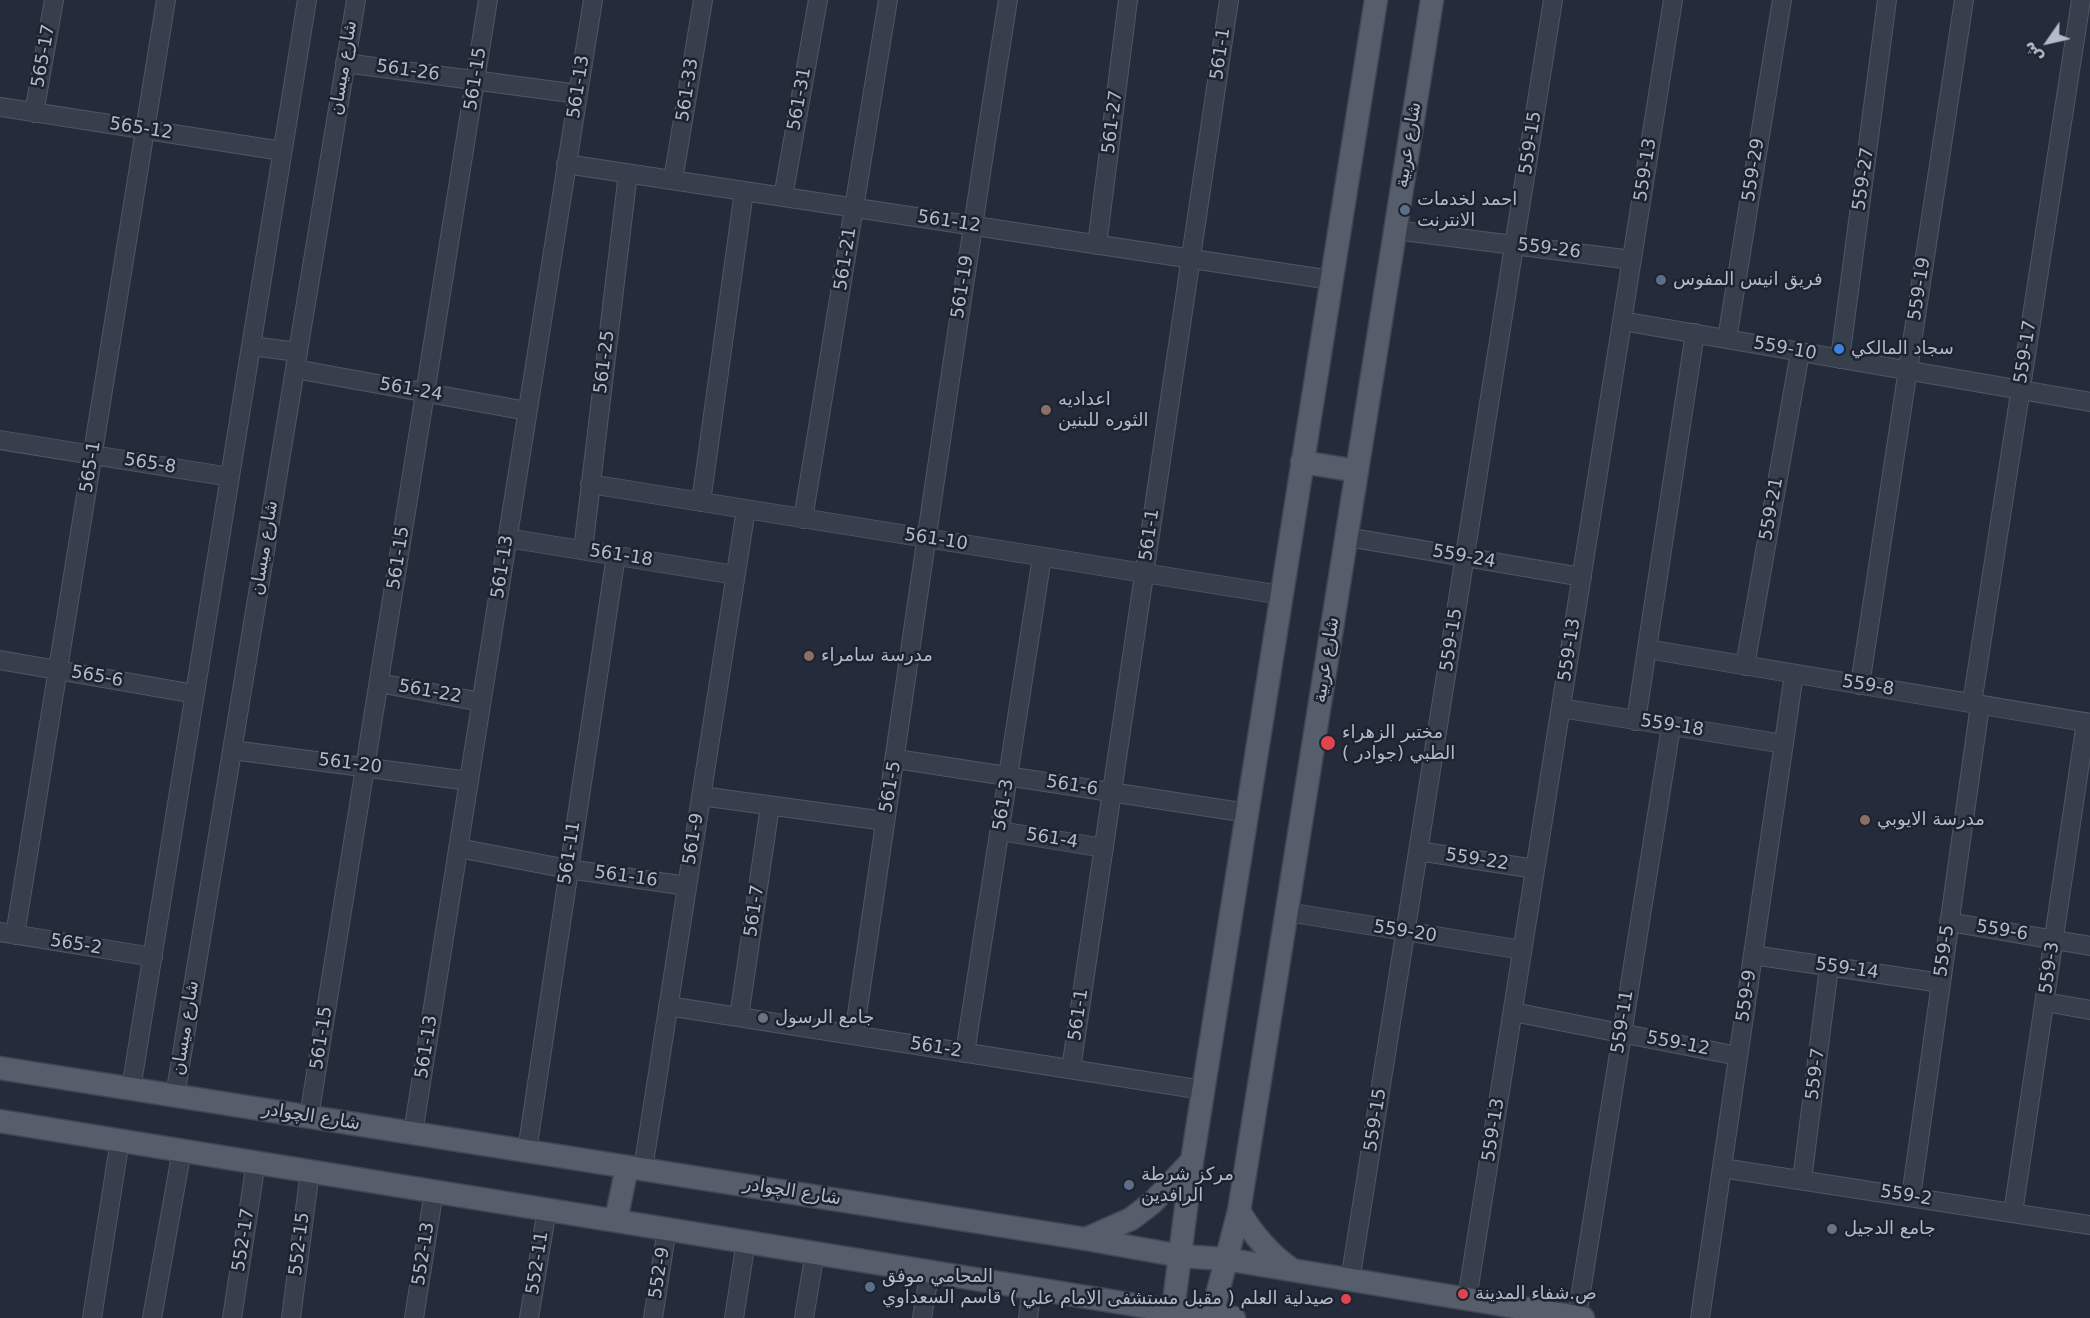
<!DOCTYPE html>
<meta charset="utf-8">
<style>
body{margin:0}
#map{position:relative;width:2090px;height:1318px;overflow:hidden;background:#242c3b;font-family:"DejaVu Sans","Noto Naskh Arabic",sans-serif}
canvas{display:block}
.north{position:absolute;left:2018px;top:12px;width:60px;height:60px;-webkit-text-stroke:4px #1d2430;paint-order:stroke;rotate:236deg;font-size:16px;font-weight:700;line-height:24px;text-align:center;color:#b4bac7}
.north::after{content:'';display:block;margin:auto;width:21px;height:27px;background:#b4bac7;clip-path:polygon(50% 0,100% 100%,50% 72%,0 100%)}
</style>
<div id="map">
<canvas width="2090" height="1318"></canvas>
<div class="north">ش</div>
</div>
<script>
const context = document.querySelector('canvas').getContext('2d');
context.lineJoin = 'round';
function trace(path, color, width, dash) { context.strokeStyle = color; context.lineWidth = width; context.lineCap = dash ? 'butt' : 'round'; context.setLineDash(dash || []); context.stroke(path); }
function label(font, color, halo, rows, align = 'center') {
  context.font = font + ' "DejaVu Sans","Noto Naskh Arabic",sans-serif'; context.lineWidth = 5; context.setLineDash([]); context.textBaseline = 'middle'; context.strokeStyle = halo; context.fillStyle = color; for (const [text, x, y, turn = 0] of rows) {
    context.save(); context.translate(x, y); context.rotate((+turn || 0) * Math.PI / 180); context.textAlign = isNaN(turn) ? turn : align; if (halo) context.strokeText(text, 0, 0); context.fillText(text, 0, 0); context.restore();
  }
}
const minor = new Path2D(`
 M 345,63 L 578,94
 M 0,107 L 282,151
 M 34,113 L 54,0
 M 566,164 L 1331,280
 M 673,180 L 703,0
 M 783,197 L 818,0
 M 1395,230 L 1632,260
 M 1097,245 L 1128,0
 M 1622,321 L 2090,402
 M 1727,339 L 1782,0
 M 251,346 L 298,352
 M 1840,359 L 1887,0
 M 295,369 L 527,411
 M 0,440 L 230,477
 M 590,484 L 1281,595
 M 701,502 L 744,191
 M 803,519 L 888,0
 M 1347,537 L 1582,577
 M 507,538 L 735,575
 M 583,550 L 628,173
 M 1647,649 L 2090,723
 M 0,660 L 195,694
 M 1745,666 L 1800,352
 M 379,683 L 481,702
 M 1860,685 L 1964,0
 M 1972,703 L 2081,0
 M 1561,708 L 1784,744
 M 1636,721 L 1695,333
 M 232,750 L 469,781
 M 896,759 L 1247,813
 M 701,796 L 885,821
 M 1000,831 L 1104,848
 M 458,848 L 568,869 L 687,886
 M 1418,851 L 1535,869
 M 1287,912 L 1522,950
 M 1949,922 L 2090,946
 M 0,932 L 153,957
 M 15,935 L 166,0
 M 1753,955 L 1941,983
 M 2045,1002 L 2090,1010
 M 668,1006 L 1203,1090
 M 1513,1012 L 1738,1056
 M 739,1017 L 770,806
 M 854,1035 C 905,690 953,345 1008,0
 M 965,1053 L 1042,557
 M 1071,1069 L 1229,0
 M 131,1089 L 307,0
 M 175,1096 L 356,0
 M 309,1117 L 488,0
 M 413,1133 L 593,0
 M 527,1151 L 616,555
 M 1722,1168 L 2090,1225
 M 643,1169 L 746,509
 M 1802,1180 L 1829,967
 M 1911,1197 L 1980,705
 M 2013,1213 L 2086,722
 M 1350,1281 L 1553,0
 M 1467,1299 L 1673,0
 M 1577,1317 L 1671,727
 M 92,1318 L 120,1140
 M 152,1318 L 182,1150
 M 232,1318 L 256,1162
 M 291,1318 L 310,1171
 M 414,1318 L 434,1191
 M 529,1318 L 547,1209
 M 653,1318 L 667,1228
 M 734,1318 L 746,1241
 M 804,1318 L 815,1252
 M 922,1318 L 930,1270
 M 1028,1318 L 1032,1287
 M 1700,1318 L 1794,674`);
const major = new Path2D(`
 M 1302,462 L 1357,471
 M 0,1068 L 1086,1239 L 1181,1256 L 1225,1259 L 1583,1318
 M 0,1121 L 1173,1311 L 1234,1318
 M 1239,1211 C 1253,1235 1268,1253 1291,1269
 M 616,1220 L 627,1167
 M 1086,1239 L 1131,1219 L 1152,1203 L 1192,1161
 M 1172,1318 L 1192,1161 L 1376,0
 M 1211,1318 L 1239,1211 L 1432,0`);
const markers = [
 [1405,210,6,"#5c6f8a"],
 [1661,280,6,"#5c6f8a"],
 [1839,349,6,"#3f7fe0"],
 [1046,410,6,"#8d6e63"],
 [809,656,6,"#8d6e63"],
 [1328,743,8,"#e0444e"],
 [1865,820,6,"#8d6e63"],
 [763,1018,6,"#6b7280"],
 [1129,1185,6,"#5c6f8a"],
 [1832,1229,6,"#6b7280"],
 [870,1287,6,"#5c6f8a"],
 [1463,1294,6,"#e0444e"],
 [1346,1299,6,"#e0444e"]
];
const streetNames = [
 ["561-1",1221,54,-82],
 ["565-17",44,56,-80],
 ["شارع ميسان",344,68,-81],
 ["561-26",408,71,8],
 ["561-15",476,79,-81],
 ["561-13",579,87,-81],
 ["561-33",688,90,-81],
 ["561-31",800,99,-80],
 ["561-27",1113,122,-83],
 ["565-12",141,129,9],
 ["559-15",1531,143,-81],
 ["شارع عربية",1409,145,-81],
 ["559-13",1646,170,-81],
 ["559-29",1754,170,-81],
 ["559-27",1864,179,-82],
 ["561-12",949,222,9],
 ["559-26",1549,249,7],
 ["561-21",846,259,-81],
 ["561-19",963,287,-81],
 ["559-19",1920,289,-81],
 ["559-10",1785,349,10],
 ["559-17",2026,352,-81],
 ["561-25",605,362,-83],
 ["561-24",411,390,10],
 ["565-8",150,464,9],
 ["565-1",91,467,-81],
 ["559-21",1772,509,-80],
 ["561-1",1150,535,-82],
 ["561-10",936,540,9],
 ["شارع ميسان",265,548,-81],
 ["561-18",621,556,9],
 ["559-24",1464,557,10],
 ["561-15",399,558,-81],
 ["561-13",503,567,-81],
 ["559-15",1452,640,-81],
 ["559-13",1570,650,-81],
 ["شارع عربية",1327,660,-81],
 ["565-6",97,677,10],
 ["559-8",1868,686,9],
 ["561-22",430,692,10],
 ["559-18",1672,726,9],
 ["561-20",350,764,7],
 ["561-6",1072,786,9],
 ["561-5",891,787,-80],
 ["561-3",1004,805,-81],
 ["561-9",694,839,-81],
 ["561-4",1052,839,9],
 ["561-11",570,853,-81],
 ["559-22",1477,860,9],
 ["561-16",626,877,8],
 ["561-7",755,911,-82],
 ["559-6",2002,931,9],
 ["559-20",1405,932,9],
 ["565-2",76,945,9],
 ["559-5",1945,951,-82],
 ["559-3",2050,968,-82],
 ["559-14",1847,969,8],
 ["559-9",1747,996,-82],
 ["561-1",1079,1015,-82],
 ["559-11",1623,1022,-81],
 ["شارع ميسان",186,1028,-81],
 ["561-15",322,1038,-81],
 ["559-12",1678,1044,11],
 ["561-13",427,1047,-81],
 ["561-2",936,1048,9],
 ["559-7",1816,1074,-83],
 ["شارع الچوادر",311,1117,9],
 ["559-15",1376,1120,-81],
 ["559-13",1494,1130,-81],
 ["شارع الچوادر",792,1192,9],
 ["559-2",1906,1196,9],
 ["552-17",244,1240,-81],
 ["552-15",300,1244,-83],
 ["552-13",424,1254,-81],
 ["552-11",538,1263,-81],
 ["552-9",660,1273,-81]
];
const poiNames = [
 ["احمد لخدمات",1417,200],
 ["الانترنت",1417,221],
 ["فريق انيس المفوس",1673,280],
 ["سجاد المالكي",1851,349],
 ["اعداديه",1058,400],
 ["الثوره للبنين",1058,421],
 ["مدرسة سامراء",821,656],
 ["مختبر الزهراء",1342,733],
 ["الطبي (جوادر )",1342,754],
 ["مدرسة الايوبي",1877,820],
 ["جامع الرسول",775,1018],
 ["مركز شرطة",1141,1175],
 ["الرافدين",1141,1196],
 ["جامع الدجيل",1844,1229],
 ["المحامي موفق",882,1277],
 ["قاسم السعداوي",882,1298],
 ["ص.شفاء المدينة",1475,1294],
 ["صيدلية العلم ( مقبل مستشفى الامام علي )",1334,1299,"right"]
];
trace(minor, '#505763', 20);
trace(major, '#414854', 25);
trace(minor, '#383f4c', 18);
trace(major, '#565e6b', 22);
for (const [x, y, r, color] of markers) { const dot = new Path2D(); dot.arc(x, y, r, 0, 2 * Math.PI); context.fillStyle = color; context.fill(dot); trace(dot, '#1d2430', 2); }
label('18px', '#b4bac7', '#1d2430', streetNames);
label('18px', '#b4bac7', '#1d2430', poiNames, 'left');
</script>
